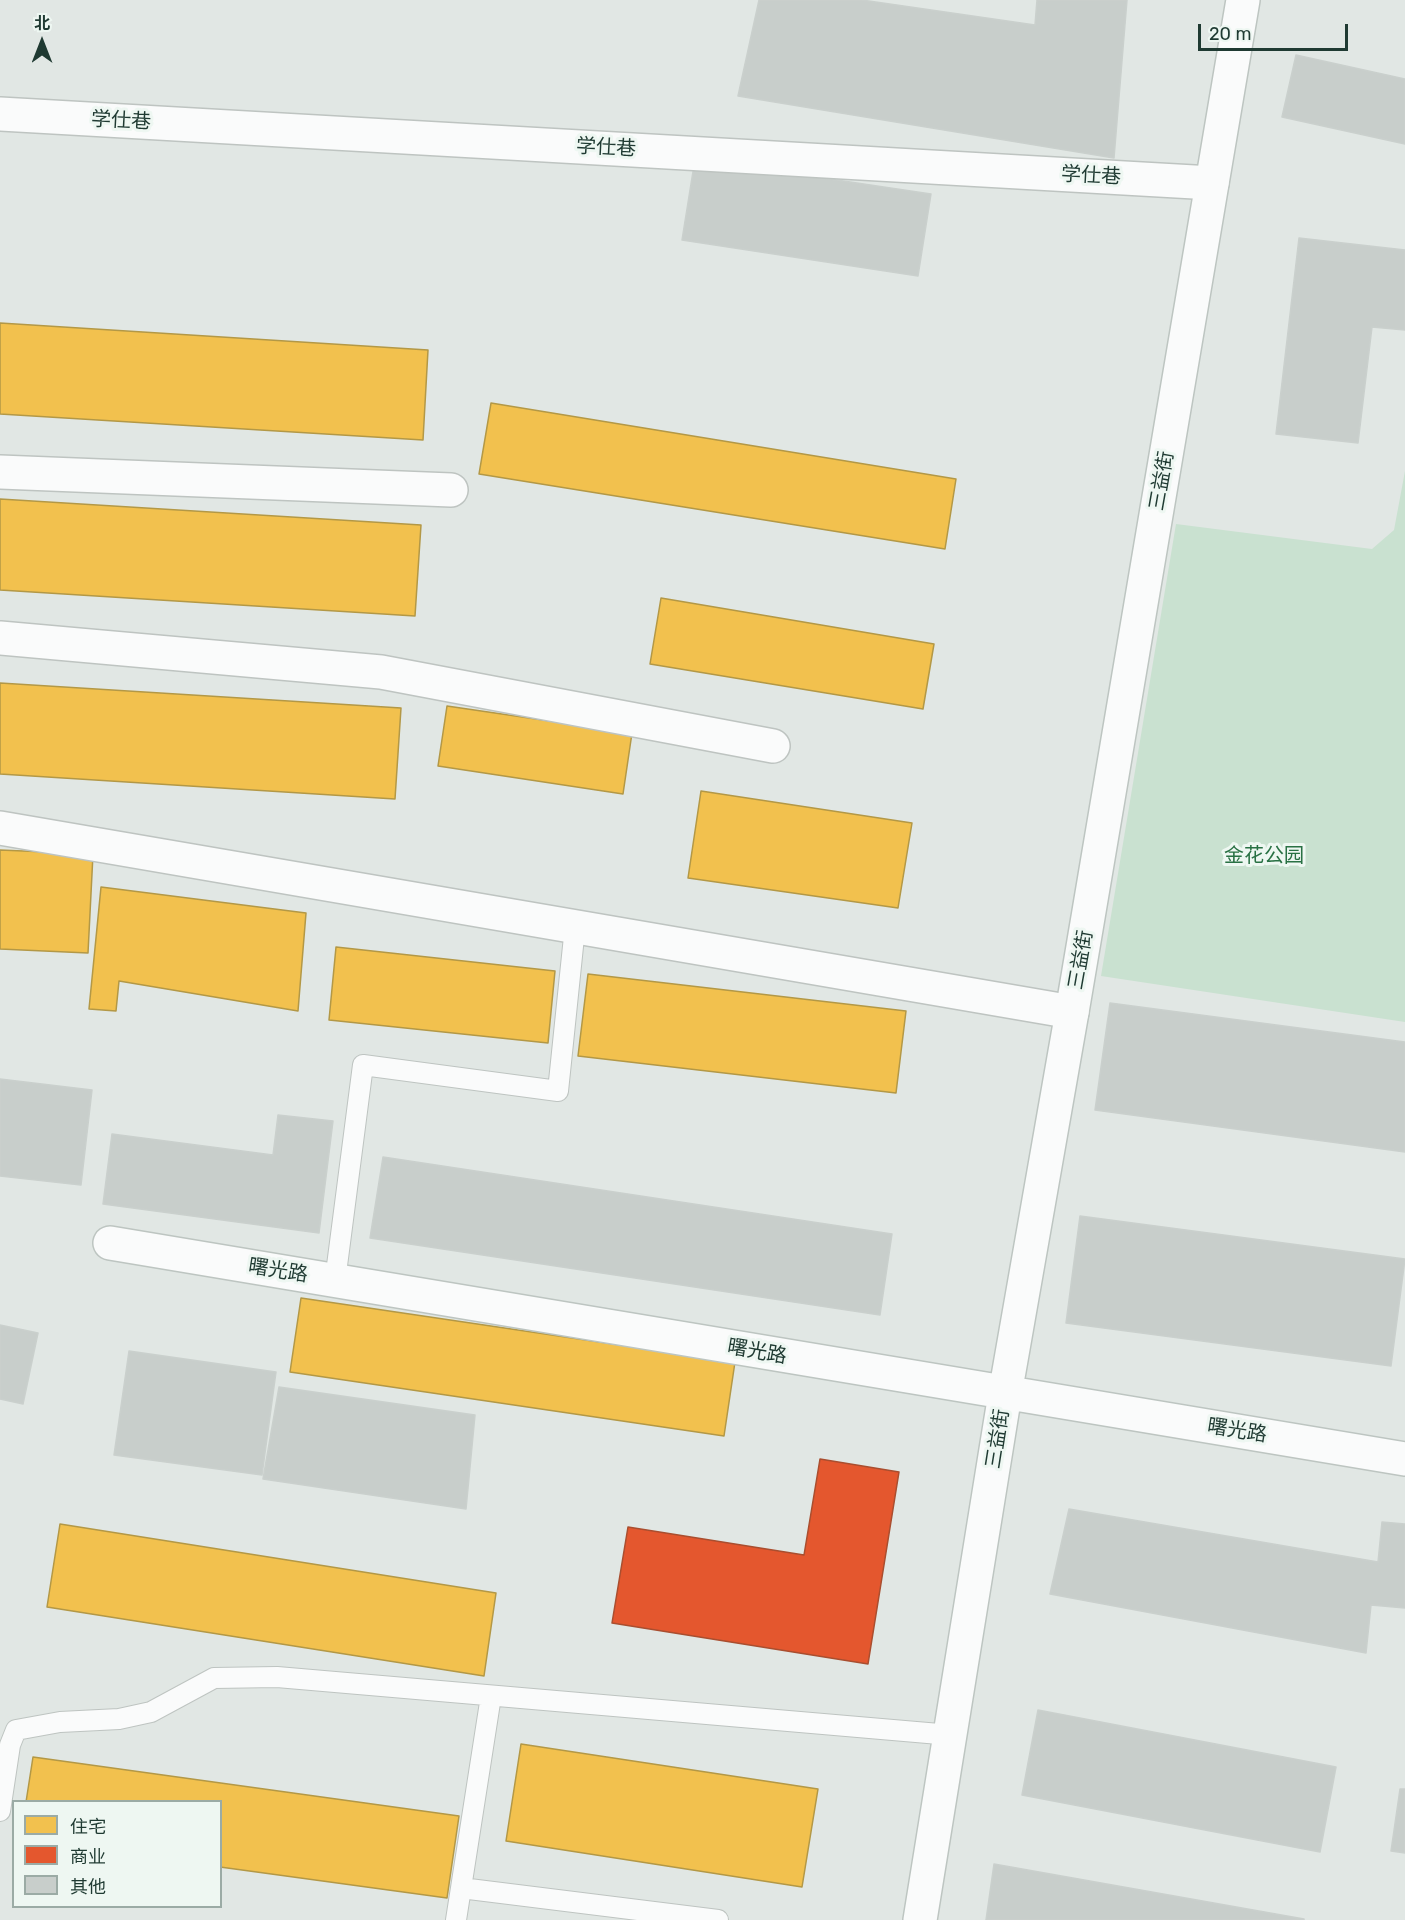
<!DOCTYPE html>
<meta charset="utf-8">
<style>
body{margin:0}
#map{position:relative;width:1405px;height:1920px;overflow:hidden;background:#e1e7e4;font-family:Rubik,"Noto Sans SC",sans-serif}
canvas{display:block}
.legend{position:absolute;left:12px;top:1800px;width:210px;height:108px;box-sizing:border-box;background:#eef7f2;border:2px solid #9baba5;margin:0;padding:8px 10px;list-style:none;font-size:18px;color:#1f3a32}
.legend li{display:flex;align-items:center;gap:12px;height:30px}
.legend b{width:30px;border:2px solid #9baba5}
.north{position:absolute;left:12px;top:12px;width:60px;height:60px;-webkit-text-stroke:4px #eef7f2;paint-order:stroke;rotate:0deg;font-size:16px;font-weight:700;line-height:24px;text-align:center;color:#1f3a32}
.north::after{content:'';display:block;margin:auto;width:21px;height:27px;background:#1f3a32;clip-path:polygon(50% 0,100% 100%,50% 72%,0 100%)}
.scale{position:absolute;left:1198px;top:24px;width:150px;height:27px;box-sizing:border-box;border:3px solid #1f3a32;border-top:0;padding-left:8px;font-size:18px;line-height:21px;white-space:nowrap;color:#1f3a32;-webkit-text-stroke:4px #eef7f2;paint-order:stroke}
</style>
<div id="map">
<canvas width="1405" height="1920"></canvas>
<ul class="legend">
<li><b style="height:16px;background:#f2c14e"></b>住宅</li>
<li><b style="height:16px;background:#e4572e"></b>商业</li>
<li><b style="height:16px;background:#c8cecb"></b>其他</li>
</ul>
<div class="north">北</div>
<div class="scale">20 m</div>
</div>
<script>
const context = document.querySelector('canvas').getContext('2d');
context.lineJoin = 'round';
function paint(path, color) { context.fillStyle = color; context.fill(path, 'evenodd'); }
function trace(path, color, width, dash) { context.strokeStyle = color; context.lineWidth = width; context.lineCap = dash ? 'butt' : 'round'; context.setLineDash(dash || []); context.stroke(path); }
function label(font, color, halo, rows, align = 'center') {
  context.font = font + ' Rubik,"Noto Sans SC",sans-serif'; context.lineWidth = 6; context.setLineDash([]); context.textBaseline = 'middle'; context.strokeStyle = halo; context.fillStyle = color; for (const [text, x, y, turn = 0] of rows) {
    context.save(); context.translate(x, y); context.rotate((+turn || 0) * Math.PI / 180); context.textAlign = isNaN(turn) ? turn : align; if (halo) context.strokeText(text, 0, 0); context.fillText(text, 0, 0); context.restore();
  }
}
const green = new Path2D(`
 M 1405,471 L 1405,1022 L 1101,976 L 1176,524 L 1372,549 L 1394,530 Z`);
const homes = new Path2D(`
 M 0,323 L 428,350 L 423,440 L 0,414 Z
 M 491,403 L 956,479 L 945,549 L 479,474 Z
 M 0,499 L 421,525 L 415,616 L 0,590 Z
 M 661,598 L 934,644 L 923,709 L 650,664 Z
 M 0,683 L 401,708 L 395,799 L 0,774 Z
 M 447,706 L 632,733 L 623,794 L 438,766 Z
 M 701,791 L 912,823 L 898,908 L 688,878 Z
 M 0,850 L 93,854 L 88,953 L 0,949 Z
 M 101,887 L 306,913 L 298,1011 L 119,981 L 116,1011 L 89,1009 Z
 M 336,947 L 555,971 L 548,1043 L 329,1020 Z
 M 588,974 L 906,1011 L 896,1093 L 578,1056 Z
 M 301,1298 L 735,1362 L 724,1436 L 290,1372 Z
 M 60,1524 L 496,1593 L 484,1676 L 47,1607 Z
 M 521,1744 L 818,1789 L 802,1887 L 506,1841 Z
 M 33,1757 L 459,1816 L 447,1898 L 220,1867 L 220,1802 L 26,1802 Z`);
const shops = new Path2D(`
 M 820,1459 L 899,1472 L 868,1664 L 612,1623 L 628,1527 L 804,1555 Z`);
const building = new Path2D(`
 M 759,0 L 862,0 L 1035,25 L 1037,0 L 1127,0 L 1114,158 L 738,96 Z
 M 1296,55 L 1405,79 L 1405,144 L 1282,117 Z
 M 695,159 L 931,194 L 918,276 L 682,240 Z
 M 1299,238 L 1405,250 L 1405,330 L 1372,327 L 1358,443 L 1276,434 Z
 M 1110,1003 L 1405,1042 L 1405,1152 L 1095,1110 Z
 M 0,1079 L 92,1090 L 81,1185 L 0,1176 Z
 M 278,1115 L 333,1121 L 319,1233 L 103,1204 L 112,1134 L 273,1155 Z
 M 383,1157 L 892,1234 L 880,1315 L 370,1238 Z
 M 1080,1216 L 1405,1259 L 1391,1366 L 1066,1323 Z
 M 0,1325 L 38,1333 L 23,1404 L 0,1399 Z
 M 129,1351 L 276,1372 L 262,1475 L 114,1455 Z
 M 279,1387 L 475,1415 L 466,1509 L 263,1479 Z
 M 1069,1509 L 1378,1562 L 1382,1522 L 1405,1524 L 1405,1608 L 1371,1605 L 1366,1653 L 1050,1594 Z
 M 1038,1710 L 1336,1767 L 1320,1852 L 1022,1795 Z
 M 1400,1789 L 1405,1789 L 1405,1853 L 1391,1851 Z
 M 994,1864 L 1304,1919 L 1304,1920 L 986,1920 Z`);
const lane = new Path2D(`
 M 335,1281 L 363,1065 L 558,1091 L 575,927
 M 0,1811 L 10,1745 L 16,1730 L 60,1722 L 119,1719 L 151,1712 L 214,1678 L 277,1677 L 951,1735
 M 461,1888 L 718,1920
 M 456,1920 L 491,1696`);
const street = new Path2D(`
 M 0,114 L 1212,183
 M 0,472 L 451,490
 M 0,638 L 381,672 L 773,746
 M 0,828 L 1072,1012`);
const secondary = new Path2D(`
 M 110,1243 L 1405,1459
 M 920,1920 L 1005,1394 L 1072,1012 L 1243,0`);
const streetNames = [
 ["学仕巷",121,121,3],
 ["学仕巷",606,148,3],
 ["学仕巷",1091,176,3],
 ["三益街",1162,481,-80],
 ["三益街",1081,960,-80],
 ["曙光路",278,1271,9],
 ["曙光路",757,1352,10],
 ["曙光路",1237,1431,9],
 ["三益街",998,1439,-81]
];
const parkNames = [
 ["金花公园",1264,856]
];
paint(green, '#c9e1d0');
paint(homes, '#f2c14e');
trace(homes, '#b39846', 1.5);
paint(shops, '#e4572e');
trace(shops, '#a94e2f', 1.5);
paint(building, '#c8cecb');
trace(building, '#cad0cd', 1.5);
trace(lane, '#bec4c1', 22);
trace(street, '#bec4c1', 36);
trace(secondary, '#bdc5c1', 36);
trace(lane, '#fafbfb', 20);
trace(street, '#fafbfb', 33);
trace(secondary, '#fafbfb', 33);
label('20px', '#1f3a32', '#eef7f2', streetNames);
label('20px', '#297144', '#eef7f2', parkNames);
</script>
